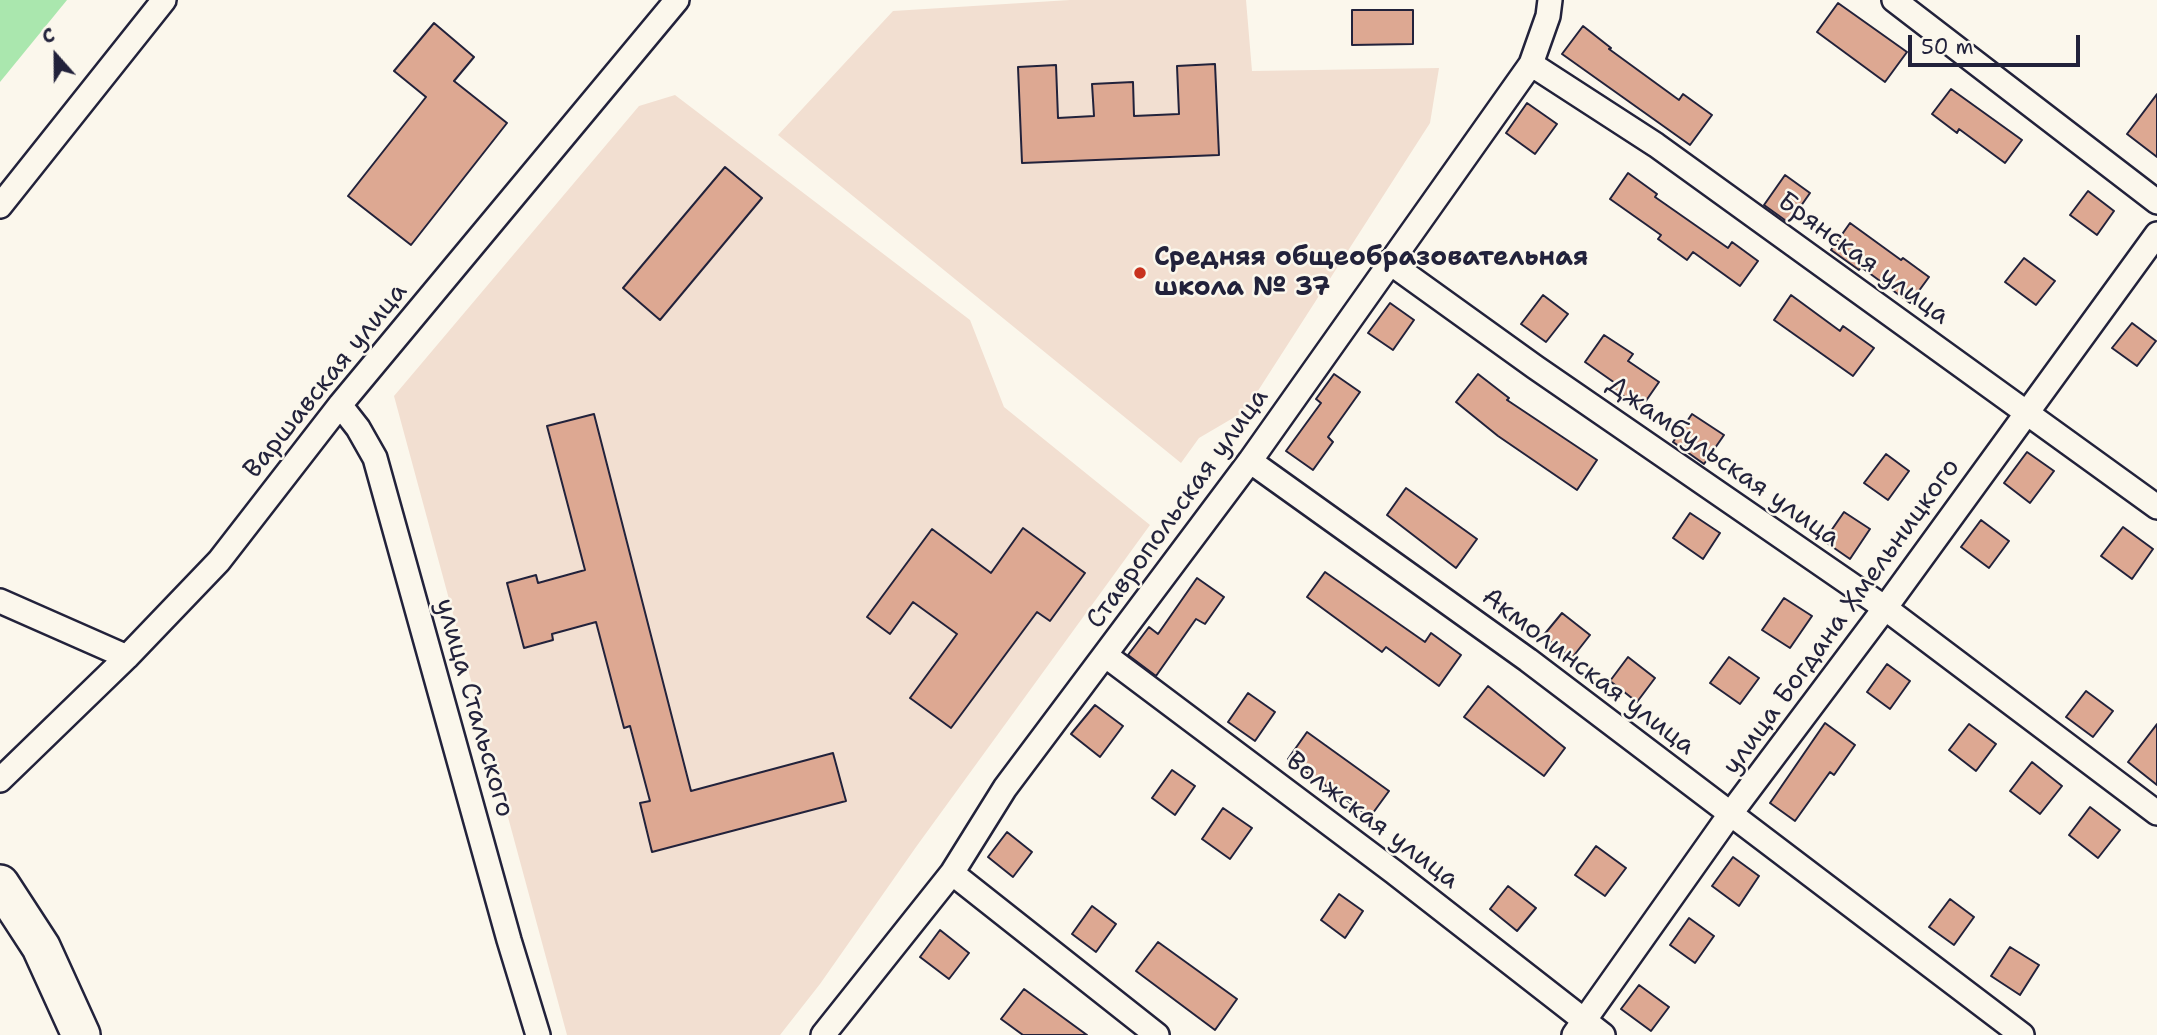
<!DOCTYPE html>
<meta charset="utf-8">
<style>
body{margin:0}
#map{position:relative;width:2157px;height:1035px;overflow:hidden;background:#fbf7ec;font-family:"Shantell Sans",sans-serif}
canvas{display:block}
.north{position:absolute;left:21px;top:21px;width:70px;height:70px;-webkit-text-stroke:5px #fbf7ec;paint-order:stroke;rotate:339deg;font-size:19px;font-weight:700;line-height:28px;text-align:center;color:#22223b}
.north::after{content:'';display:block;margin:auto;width:24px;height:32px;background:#22223b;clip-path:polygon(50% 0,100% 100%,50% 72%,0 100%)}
.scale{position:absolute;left:1908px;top:35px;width:172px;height:32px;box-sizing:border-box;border:4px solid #22223b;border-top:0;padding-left:9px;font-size:21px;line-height:24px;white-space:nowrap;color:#22223b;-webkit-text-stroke:5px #fbf7ec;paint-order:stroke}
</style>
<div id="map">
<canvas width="2157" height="1035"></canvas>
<div class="north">С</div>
<div class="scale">50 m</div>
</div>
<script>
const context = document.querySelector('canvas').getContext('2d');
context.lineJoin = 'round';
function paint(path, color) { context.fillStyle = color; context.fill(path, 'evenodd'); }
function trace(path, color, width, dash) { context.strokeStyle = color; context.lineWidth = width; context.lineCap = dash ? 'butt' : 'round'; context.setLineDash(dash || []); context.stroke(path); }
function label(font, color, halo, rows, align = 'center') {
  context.font = font + ' "Shantell Sans",sans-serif'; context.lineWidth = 5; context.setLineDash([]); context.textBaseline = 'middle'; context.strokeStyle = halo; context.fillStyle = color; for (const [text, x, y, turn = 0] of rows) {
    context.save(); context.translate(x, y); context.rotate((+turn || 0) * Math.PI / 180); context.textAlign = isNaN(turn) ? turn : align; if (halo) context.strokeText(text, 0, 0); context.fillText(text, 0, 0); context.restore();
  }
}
const built = new Path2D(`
 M 1070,0 L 1246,0 L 1252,71 L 1439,68 L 1430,123 L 1245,411 L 1199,438 L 1181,463 L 778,135 L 893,11 Z
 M 675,95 L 970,320 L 1004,407 L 1150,525 L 916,847 L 820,984 L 780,1035 L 567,1035 L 394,396 L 639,106 Z`);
const green = new Path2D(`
 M 0,0 L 67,0 L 0,82 Z`);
const building = new Path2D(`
 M 1838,3 L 1907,52 L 1885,82 L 1817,32 Z
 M 1352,10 L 1413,10 L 1413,44 L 1352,45 Z
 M 434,23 L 474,57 L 454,81 L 507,123 L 411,245 L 348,196 L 426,97 L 394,71 Z
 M 1583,26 L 1611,48 L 1609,49 L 1679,100 L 1683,94 L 1712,115 L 1690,145 L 1562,54 Z
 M 1215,64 L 1219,155 L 1022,163 L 1018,67 L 1056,65 L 1058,118 L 1094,116 L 1092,84 L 1133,82 L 1134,116 L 1179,114 L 1177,66 Z
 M 1951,89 L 2022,140 L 2005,163 L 1959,129 L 1957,133 L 1932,114 Z
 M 2157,94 L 2157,157 L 2127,134 Z
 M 1527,103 L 1557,124 L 1535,154 L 1506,133 Z
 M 725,167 L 762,198 L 660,320 L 623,288 Z
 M 1628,173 L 1657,194 L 1655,197 L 1728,248 L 1732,242 L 1758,261 L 1740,286 L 1693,252 L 1687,260 L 1658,239 L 1661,235 L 1610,199 Z
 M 1785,175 L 1810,193 L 1789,223 L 1764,205 Z
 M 2088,191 L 2114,211 L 2097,235 L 2070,215 Z
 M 1850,223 L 1901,260 L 1903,258 L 1929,277 L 1910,303 L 1861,267 L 1859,270 L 1831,250 Z
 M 2024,258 L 2055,281 L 2036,305 L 2005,282 Z
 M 1543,295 L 1568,314 L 1546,342 L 1521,324 Z
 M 1791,295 L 1840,331 L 1843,326 L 1874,348 L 1853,376 L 1774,320 Z
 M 1390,303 L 1414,320 L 1393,350 L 1368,333 Z
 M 2132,323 L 2156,341 L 2137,366 L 2112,348 Z
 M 1604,335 L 1633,354 L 1628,361 L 1659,382 L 1641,408 L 1612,388 L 1615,383 L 1585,362 Z
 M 1334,374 L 1360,392 L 1328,437 L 1333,442 L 1313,470 L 1286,451 L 1321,403 L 1316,399 Z
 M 1478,374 L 1509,398 L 1507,400 L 1597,460 L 1577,490 L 1498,436 L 1456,402 Z
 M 594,414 L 691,791 L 833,753 L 846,801 L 652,852 L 640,803 L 650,801 L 630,726 L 624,728 L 596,622 L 552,634 L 553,640 L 524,648 L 507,583 L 536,575 L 538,583 L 585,570 L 547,426 Z
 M 1692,414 L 1724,435 L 1704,464 L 1673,442 Z
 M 2027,452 L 2054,471 L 2030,503 L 2004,483 Z
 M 1886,454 L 1909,471 L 1888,500 L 1864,483 Z
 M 1406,488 L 1477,539 L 1456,568 L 1387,515 Z
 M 1844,512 L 1870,529 L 1850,559 L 1824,541 Z
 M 1690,513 L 1720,533 L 1703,559 L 1673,538 Z
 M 1981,520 L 2009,541 L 1989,568 L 1961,547 Z
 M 2123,527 L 2153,549 L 2132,579 L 2101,556 Z
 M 1023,528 L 1085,573 L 1050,621 L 1037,612 L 951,728 L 910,698 L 957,634 L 913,602 L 890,634 L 867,617 L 932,529 L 991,573 Z
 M 1325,572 L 1425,642 L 1431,633 L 1461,655 L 1439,686 L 1386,647 L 1382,652 L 1307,597 Z
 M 1197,578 L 1224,597 L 1205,624 L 1196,619 L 1156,676 L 1128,655 L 1149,627 L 1158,634 Z
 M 1784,598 L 1812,616 L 1790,648 L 1762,630 Z
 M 1562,613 L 1590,635 L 1572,658 L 1543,636 Z
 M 1628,657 L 1655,678 L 1637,702 L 1610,681 Z
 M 1729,657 L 1759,678 L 1740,704 L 1710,683 Z
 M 1887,664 L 1910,681 L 1890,709 L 1867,692 Z
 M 1488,686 L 1565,748 L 1544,776 L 1464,717 Z
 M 2086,691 L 2113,711 L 2093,737 L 2066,717 Z
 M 1248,693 L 1275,712 L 1255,741 L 1228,722 Z
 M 1095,705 L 1123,726 L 1100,757 L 1071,734 Z
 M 1825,723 L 1855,745 L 1834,775 L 1830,772 L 1795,821 L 1770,803 Z
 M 1969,724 L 1996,744 L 1976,771 L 1949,750 Z
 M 2157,724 L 2157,785 L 2128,762 Z
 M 1307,732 L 1389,791 L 1370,817 L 1288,759 Z
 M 2032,762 L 2062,786 L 2040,814 L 2010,791 Z
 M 1172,770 L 1195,786 L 1175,815 L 1152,798 Z
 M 2090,807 L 2120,830 L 2098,858 L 2069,835 Z
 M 1223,808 L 1252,828 L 1230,859 L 1202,839 Z
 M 1007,832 L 1032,852 L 1013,877 L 988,857 Z
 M 1596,846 L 1626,868 L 1605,896 L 1575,875 Z
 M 1733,857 L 1759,876 L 1739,906 L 1712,886 Z
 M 1508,886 L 1536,908 L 1517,931 L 1490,909 Z
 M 1339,894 L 1363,911 L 1345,938 L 1321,920 Z
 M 1950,899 L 1974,917 L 1954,945 L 1929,927 Z
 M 1092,906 L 1116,924 L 1096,952 L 1072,934 Z
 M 1689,918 L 1714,936 L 1695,963 L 1670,945 Z
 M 940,930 L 969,953 L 949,979 L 920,957 Z
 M 1158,942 L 1237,999 L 1215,1030 L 1136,971 Z
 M 2010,947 L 2039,965 L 2020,995 L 1991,976 Z
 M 1639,985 L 1669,1007 L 1651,1031 L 1621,1009 Z
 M 1024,989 L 1087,1035 L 1023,1035 L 1001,1019 Z`);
const minor = new Path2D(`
 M 1894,0 L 2157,202
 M 1531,64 L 1656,145 L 2157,507
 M 0,206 L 164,0
 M 1389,262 L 1535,367 L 1885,608 L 2157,813
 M 340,405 L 358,428 L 375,458 L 509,940 L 538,1035
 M 1250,461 L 1528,660 L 2022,1035
 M 0,601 L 127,657
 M 1105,655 L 1394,872 L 1603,1035
 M 0,780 L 127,657 L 219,561 L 340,405 L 677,0
 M 952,873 L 1157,1035
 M 823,1035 L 952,873 L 1005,788 L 1250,461 L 1531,64 L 1548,16 L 1550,0
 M 1574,1035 L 1731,813 L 1885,608 L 2157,234`);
const primary = new Path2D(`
 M 0,884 L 41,947 L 81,1035`);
const markers = [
 [1140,273,7,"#c8321e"]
];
const poiNames = [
 ["Средняя общеобразовательная",1154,258],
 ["школа № 37",1154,288]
];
const streetNames = [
 ["Брянская улица",1863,259,36],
 ["Варшавская улица",326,381,-51],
 ["Джамбульская улица",1723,462,35],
 ["Ставропольская улица",1178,509,-54],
 ["улица Богдана Хмельницкого",1842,617,-54],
 ["Акмолинская улица",1588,672,37],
 ["улица Стальского",474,708,74],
 ["Волжская улица",1372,821,37]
];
paint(built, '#f2dfd1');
paint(green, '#aae7ae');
paint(building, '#dda892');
trace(building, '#22223b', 2);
trace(minor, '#22223b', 28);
trace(primary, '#22223b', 42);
trace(minor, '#fbf7ec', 23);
trace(primary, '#fbf7ec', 37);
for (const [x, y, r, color] of markers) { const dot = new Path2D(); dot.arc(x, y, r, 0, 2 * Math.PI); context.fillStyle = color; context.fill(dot); trace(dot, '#fbf7ec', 2.5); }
label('bold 26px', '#22223b', '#fbf7ec', poiNames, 'left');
label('26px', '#22223b', '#fbf7ec', streetNames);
</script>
